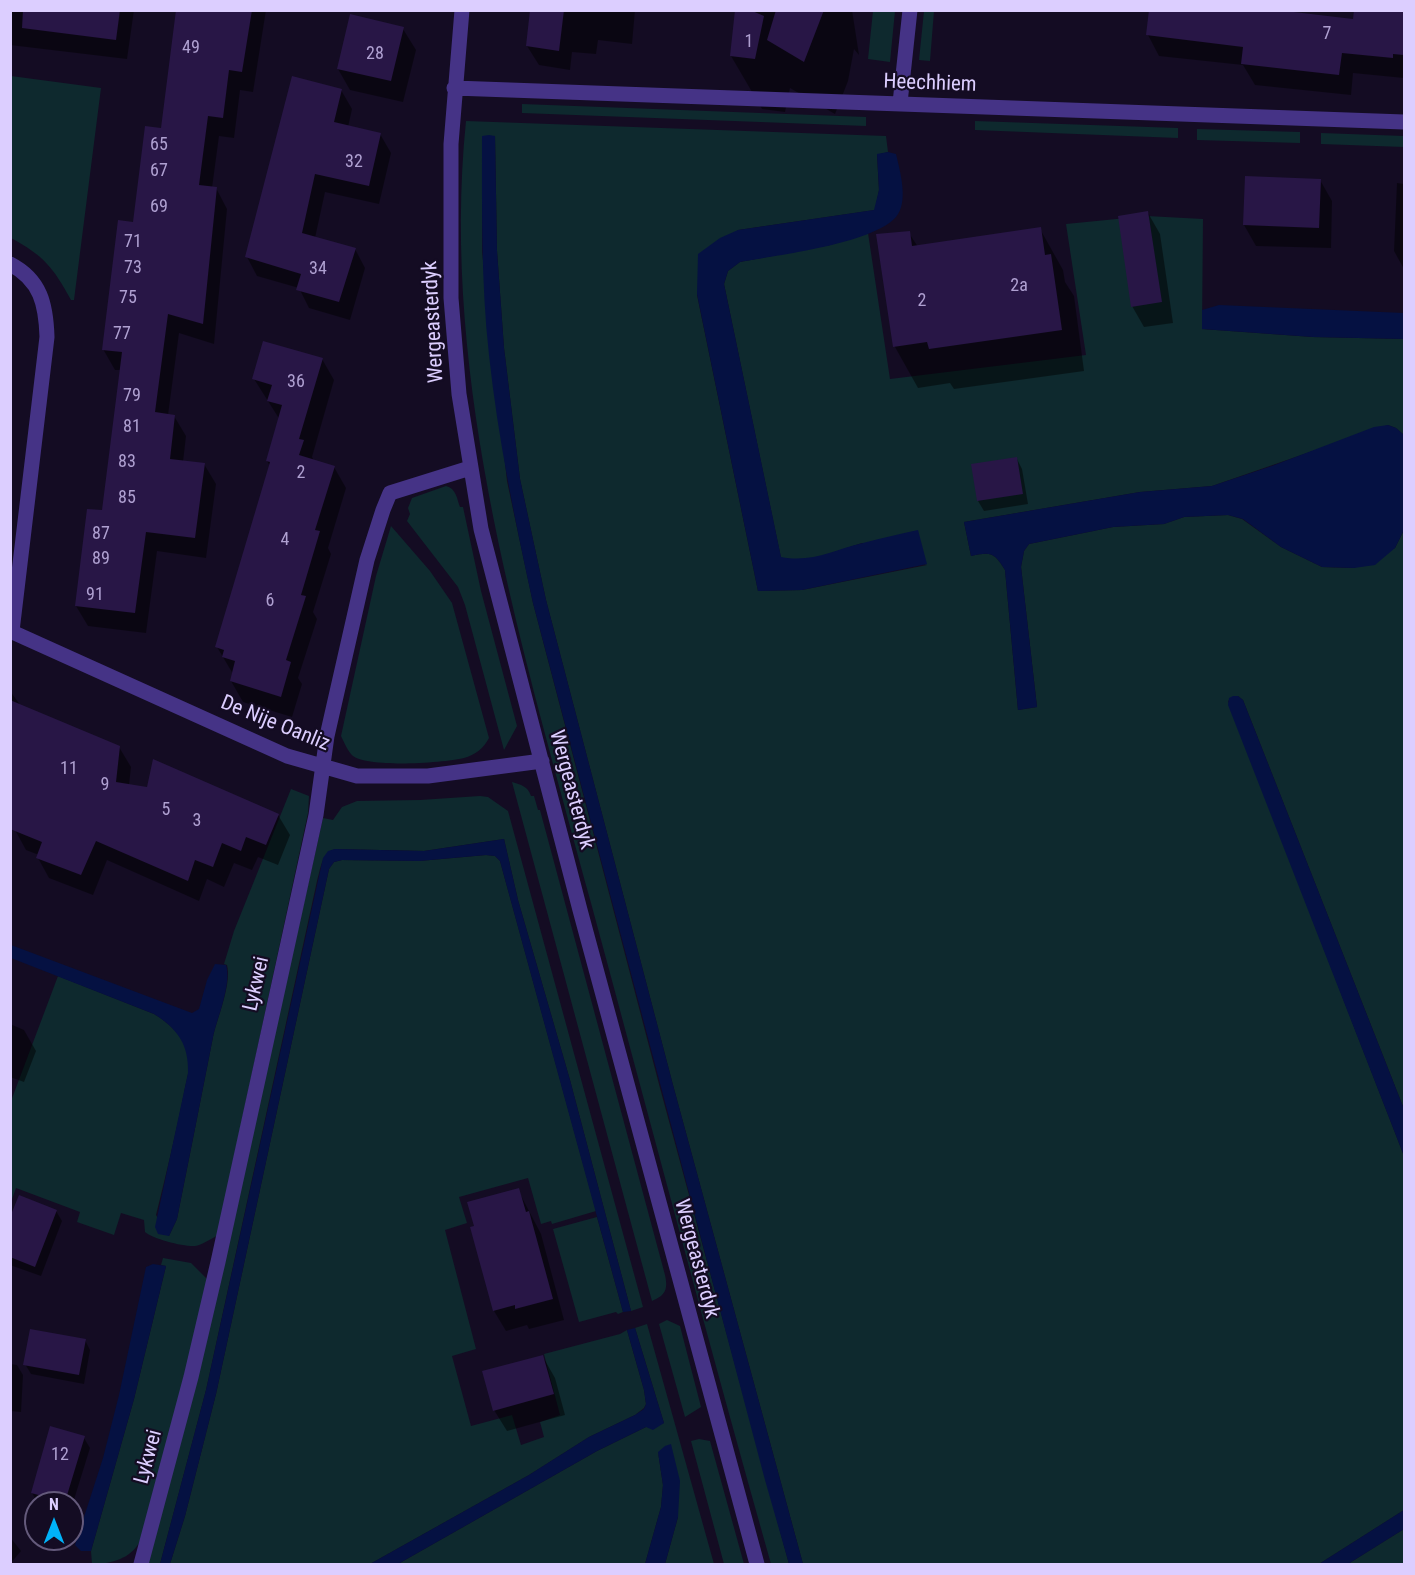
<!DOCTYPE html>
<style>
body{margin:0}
#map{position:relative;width:1415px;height:1575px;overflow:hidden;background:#140c23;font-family:"Roboto Condensed",sans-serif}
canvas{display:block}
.frame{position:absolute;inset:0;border:12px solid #dcceff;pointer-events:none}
.north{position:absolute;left:24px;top:1491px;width:60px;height:60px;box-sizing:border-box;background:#140c23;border:2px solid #645a7b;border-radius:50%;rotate:0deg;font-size:16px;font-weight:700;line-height:24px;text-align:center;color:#dcceff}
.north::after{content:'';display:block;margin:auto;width:21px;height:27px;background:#00b3f9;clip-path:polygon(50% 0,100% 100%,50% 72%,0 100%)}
</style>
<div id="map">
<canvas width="1415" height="1575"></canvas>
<div class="frame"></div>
<div class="north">N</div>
</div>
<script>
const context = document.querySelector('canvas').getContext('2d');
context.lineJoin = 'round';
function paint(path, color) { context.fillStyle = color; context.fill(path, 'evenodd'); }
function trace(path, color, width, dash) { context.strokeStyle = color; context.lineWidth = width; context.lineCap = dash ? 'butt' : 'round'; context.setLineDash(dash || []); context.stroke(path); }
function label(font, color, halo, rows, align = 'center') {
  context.font = font + ' "Roboto Condensed",sans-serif'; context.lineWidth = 4.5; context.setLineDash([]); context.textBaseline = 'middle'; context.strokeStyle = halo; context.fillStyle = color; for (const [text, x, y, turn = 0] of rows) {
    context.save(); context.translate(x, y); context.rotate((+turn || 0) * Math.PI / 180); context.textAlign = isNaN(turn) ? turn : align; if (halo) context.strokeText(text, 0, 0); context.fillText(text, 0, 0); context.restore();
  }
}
const green = new Path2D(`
 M 873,11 L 895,11 L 890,62 L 868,59 Z
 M 924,11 L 934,11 L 930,61 L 919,60 Z
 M 11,76 L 101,88 L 74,300 L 71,300 C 53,267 44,256 11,238 Z
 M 522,104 L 866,117 L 866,126 L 522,113 Z
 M 466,121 L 886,136 L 888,152 L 877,155 L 879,190 L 875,210 L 738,230 L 697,295 L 758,591 L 802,590 L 927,565 L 862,543 L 817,558 L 799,560 L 781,558 L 724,284 L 728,271 L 740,262 L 830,245 L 868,233 L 890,379 L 1086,355 L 1066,224 L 1147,216 L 1203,219 L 1202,329 L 1313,337 L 1404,339 L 1404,435 L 1396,428 L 1388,425 L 1212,486 L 1140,492 L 964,522 L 971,556 C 991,552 994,552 1005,570 L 1018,710 L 1037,707 L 1021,567 L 1024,551 L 1029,544 L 1113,527 L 1164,524 L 1184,517 L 1228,515 L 1242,519 L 1281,547 L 1322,567 L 1354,568 L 1395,548 L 1404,530 L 1404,1109 L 1243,700 L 1238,696 L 1228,701 L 1404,1156 L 1404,1510 L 1319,1564 L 803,1564 L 673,1085 L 546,600 L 520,479 L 504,348 L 497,251 L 495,136 L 482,136 L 482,251 L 507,481 L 533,603 L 660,1088 L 789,1564 L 771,1564 C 709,1345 651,1124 591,903 C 524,653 439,383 466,121 Z
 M 975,121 L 1178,128 L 1178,138 L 975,130 Z
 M 1197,129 L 1300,132 L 1300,143 L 1197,140 Z
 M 1321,133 L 1404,136 L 1404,147 L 1321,144 Z
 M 446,486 C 456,488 457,499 460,507 L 463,507 L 481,591 L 517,726 L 504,750 L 465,605 L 458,587 L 407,521 L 410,514 L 408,508 L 412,498 Z
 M 391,526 L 430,571 L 452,603 L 489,738 C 484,748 475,755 464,758 C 443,763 370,768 353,756 C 348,752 344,742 341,736 L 376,576 Z
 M 512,782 C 521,785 528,786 531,796 L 534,796 L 538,810 L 540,810 L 665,1275 C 668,1289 666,1295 652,1301 Z
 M 291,789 L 309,796 L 308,813 L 217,1236 C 210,1239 202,1245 195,1246 C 184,1247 153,1239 145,1232 L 144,1220 L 121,1213 L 114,1235 L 77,1222 L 80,1212 L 16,1188 L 11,1202 L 11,1101 L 58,976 L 154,1014 C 169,1023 185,1037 189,1056 C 191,1067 186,1081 184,1093 C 176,1134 166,1174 156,1215 L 169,1236 L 177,1219 C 189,1159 201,1098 213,1037 C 217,1018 232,984 227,965 L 224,964 L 234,931 Z
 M 480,796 L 488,797 L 508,811 L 643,1307 L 631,1311 L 570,1080 L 518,900 L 504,839 L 424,851 L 335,849 C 321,854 321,868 317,881 L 206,1390 L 160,1564 L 147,1564 L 197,1378 L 323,818 L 333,820 L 342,807 L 357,801 L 420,800 Z
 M 486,855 L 495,856 L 500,861 L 596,1211 L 552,1224 L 551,1221 L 541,1224 L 528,1178 L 459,1197 L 467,1223 L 445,1230 L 476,1349 L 452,1356 L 471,1426 L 512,1415 L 521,1445 L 544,1437 L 540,1422 L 560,1415 L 544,1354 L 620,1334 L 627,1330 L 644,1390 L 646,1404 L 644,1408 L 635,1415 L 589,1437 L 529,1475 L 370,1564 L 170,1564 L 185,1516 L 216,1394 L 329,869 L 334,862 L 342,860 L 419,861 Z
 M 597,1217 L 623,1312 L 618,1314 L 616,1312 L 579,1322 L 553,1229 Z
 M 163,1258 L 191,1263 L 207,1279 C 190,1354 174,1429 151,1502 C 148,1514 144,1537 137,1546 C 127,1560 108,1564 92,1564 L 91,1551 L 134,1399 L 166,1266 L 161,1265 Z
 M 667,1320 L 680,1326 L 701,1407 L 685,1417 L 659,1324 Z
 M 647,1324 L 714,1564 L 665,1564 L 678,1517 L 658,1452 L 663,1485 L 661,1507 L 645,1564 L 398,1564 L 597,1451 L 646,1427 L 664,1423 L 635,1328 Z
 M 699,1439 L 710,1441 L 744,1564 L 724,1564 L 691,1441 Z
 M 1404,1529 L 1404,1564 L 1348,1564 Z`);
const water = new Path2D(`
 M 489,135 L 495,136 L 497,251 L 504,348 L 520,479 L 546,600 L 673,1085 L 803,1564 L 789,1564 L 765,1480 L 533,603 C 515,520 498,439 489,355 C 481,282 482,209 482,136 Z
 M 888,152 L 896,154 C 900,171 909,202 896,217 C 872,244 777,255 740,262 L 728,271 L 724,284 L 781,557 C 812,563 833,550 863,543 C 881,538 900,534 918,530 L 927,564 L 802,590 L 758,591 L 697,294 L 698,254 L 720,238 L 738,230 L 874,210 L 879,190 L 877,154 Z
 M 1219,305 L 1404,313 L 1404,339 L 1313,337 L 1202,329 L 1202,310 Z
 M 1388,425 L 1396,428 L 1404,435 L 1404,530 L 1395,548 L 1375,565 L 1354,568 L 1322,567 L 1281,547 L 1243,519 L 1228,515 L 1184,517 L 1164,524 L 1113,527 L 1029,544 L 1024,551 L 1021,567 L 1037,707 L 1018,710 L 1005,570 C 994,552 991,552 971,556 L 964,522 L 1140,492 L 1212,486 L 1272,466 L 1374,427 Z
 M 1233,696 L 1238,696 L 1243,700 L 1404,1109 L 1404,1156 L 1228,705 L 1229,698 Z
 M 504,839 L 518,900 L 570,1080 L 631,1311 L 623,1312 L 500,861 L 495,856 L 486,855 L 419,861 L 342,860 L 334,862 L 329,869 L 216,1394 L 185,1516 L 170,1564 L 160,1564 L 206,1390 L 323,858 L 328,851 L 335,849 L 424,851 Z
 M 11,945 L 192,1013 L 199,1009 L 207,980 L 215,964 L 226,965 C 232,984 217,1018 213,1037 C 201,1098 189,1159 177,1219 L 169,1236 L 158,1234 L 155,1227 L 188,1073 C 189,1045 178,1029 154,1014 L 11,958 Z
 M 153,1264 L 166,1266 L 134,1399 L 91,1551 L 81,1551 L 75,1545 L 103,1458 L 119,1395 L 146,1267 Z
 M 635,1328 L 664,1423 L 653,1430 L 646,1427 L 597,1451 L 398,1564 L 370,1564 L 529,1475 L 589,1437 L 635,1415 L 644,1409 L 646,1404 L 644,1390 L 627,1330 Z
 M 671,1444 L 680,1481 L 678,1517 L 665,1564 L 645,1564 L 661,1507 L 663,1485 L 658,1452 L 665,1446 Z
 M 1404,1510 L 1404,1529 L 1348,1564 L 1319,1564 Z`);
const shadow = new Path2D(`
 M 10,10 L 134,10 L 127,59 L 10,45 Z
 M 177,10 L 266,10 L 253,92 L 240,90 L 234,138 L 219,136 L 212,188 L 216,188 L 227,209 L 214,344 L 179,333 L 168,415 L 174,416 L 186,436 L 183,462 L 204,464 L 216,484 L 206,558 L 157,551 L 146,633 L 88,626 L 76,606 L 103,512 L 121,370 L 115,370 L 103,349 L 134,224 L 162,130 Z
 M 532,10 L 635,10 L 632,44 L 598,40 L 596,54 L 572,52 L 570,70 L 539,65 L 527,46 Z
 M 736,10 L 852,10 L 859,55 L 854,49 L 848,81 L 835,114 L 790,88 L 785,112 L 762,109 L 731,56 Z
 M 1356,10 L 1404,10 L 1404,78 L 1353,73 L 1351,95 L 1255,85 L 1243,65 L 1159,56 L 1148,35 L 1355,21 Z
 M 403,29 L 416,50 L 403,102 L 350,90 L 338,69 Z
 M 341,90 L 352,109 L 348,127 L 380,134 L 391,153 L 379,204 L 325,192 L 315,238 L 355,249 L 365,268 L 350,320 L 309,308 L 299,288 L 257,276 L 247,257 Z
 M 1320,180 L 1332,201 L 1331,248 L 1256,246 L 1244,225 Z
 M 1397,183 L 1404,184 L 1404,269 L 1394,251 Z
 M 1148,213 L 1160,234 L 1173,323 L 1144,327 L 1132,306 Z
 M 1040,229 L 1063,270 L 1065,282 L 1074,296 L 1084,371 L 954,389 L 950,383 L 918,388 L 895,347 L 878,235 L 909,233 L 918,247 Z
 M 322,359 L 334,380 L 312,457 L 314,461 L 334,467 L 346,488 L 328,548 L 331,554 L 313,612 L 317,619 L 298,678 L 302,684 L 292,717 L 243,702 L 231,681 L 233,674 L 217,647 L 270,466 L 267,461 L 280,420 L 254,379 Z
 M 1017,459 L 1022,469 L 1028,504 L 984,511 L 978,501 Z
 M 10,691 L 21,706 L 119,747 L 131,767 L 129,785 L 278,815 L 290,835 L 278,865 L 258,857 L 252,870 L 234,863 L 224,887 L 207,879 L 199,901 L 107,860 L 93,895 L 49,878 L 38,858 L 39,855 L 26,850 L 15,830 L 10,806 Z
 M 10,1024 L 24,1030 L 36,1051 L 24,1082 L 10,1077 Z
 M 518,1190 L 541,1234 L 564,1320 L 529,1329 L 527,1325 L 506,1331 L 494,1311 Z
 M 56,1211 L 62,1221 L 41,1276 L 10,1265 L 10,1221 Z
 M 85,1340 L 90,1350 L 84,1384 L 31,1374 L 25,1364 Z
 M 543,1357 L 555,1378 L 565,1415 L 507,1431 L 494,1410 Z
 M 10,1364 L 17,1365 L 23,1375 L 21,1412 L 10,1411 Z
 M 84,1438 L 90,1448 L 72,1506 L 72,1503 L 38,1503 L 32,1493 Z
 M 10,1537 L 21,1551 L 10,1564 Z`);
const building = new Path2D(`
 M 23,10 L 120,10 L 116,40 L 22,28 Z
 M 176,10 L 252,10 L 242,72 L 229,70 L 223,118 L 208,116 L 199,185 L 217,187 L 203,324 L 168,314 L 155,412 L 175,415 L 170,459 L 205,463 L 195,538 L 146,532 L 135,613 L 75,606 L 87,509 L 102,510 L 122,352 L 102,350 L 118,220 L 133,222 L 145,126 L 161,128 Z
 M 530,10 L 564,10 L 559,51 L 526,46 Z
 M 735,10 L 750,10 L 764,16 L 755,59 L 730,56 Z
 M 776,10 L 824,10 L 804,62 L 767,40 Z
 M 1149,10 L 1277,10 L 1353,19 L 1354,10 L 1404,10 L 1404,55 L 1393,54 L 1393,58 L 1342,53 L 1339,75 L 1241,64 L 1243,47 L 1146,35 Z
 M 350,14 L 404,27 L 391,81 L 337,69 Z
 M 292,76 L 342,89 L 334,122 L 381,133 L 369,186 L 315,174 L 302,233 L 356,248 L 339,302 L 296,290 L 301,274 L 245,257 Z
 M 1245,176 L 1321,179 L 1319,228 L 1243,225 Z
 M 1148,211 L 1162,302 L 1131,307 L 1118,216 Z
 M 1041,227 L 1045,255 L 1051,254 L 1062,330 L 929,349 L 927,342 L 893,347 L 876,234 L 910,231 L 912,246 Z
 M 263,341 L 323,358 L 299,439 L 304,440 L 299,455 L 335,466 L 315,530 L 320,531 L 301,595 L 306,596 L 286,660 L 291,662 L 281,697 L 230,681 L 235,661 L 222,657 L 224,650 L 215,647 L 270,462 L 266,461 L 282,405 L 267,401 L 272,385 L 252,379 Z
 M 1017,457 L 1023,494 L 977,501 L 971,464 Z
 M 10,700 L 120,746 L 116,782 L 147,787 L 153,759 L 279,814 L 266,845 L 246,837 L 241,851 L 222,843 L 213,867 L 195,860 L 188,881 L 96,841 L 81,875 L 36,858 L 42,842 L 10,829 Z
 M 519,1188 L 526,1212 L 529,1211 L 553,1299 L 515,1309 L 515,1305 L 493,1311 L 470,1227 L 474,1226 L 467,1202 Z
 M 19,1195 L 57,1210 L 35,1267 L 10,1257 L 10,1217 Z
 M 30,1329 L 86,1339 L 79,1375 L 23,1365 Z
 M 543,1355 L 554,1394 L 493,1411 L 482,1371 Z
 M 50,1426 L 85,1436 L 65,1502 L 31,1493 Z`);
const minor = new Path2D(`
 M 462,10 L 451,144 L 451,298 L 459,394 L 481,529 L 580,910 L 757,1564
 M 454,88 L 1404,122
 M 900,103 L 910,10
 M 10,264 C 41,280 46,305 47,337 L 12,631
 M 10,631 L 287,756 L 357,776 L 428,776 L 542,761
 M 141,1564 L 191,1377 L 218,1262 L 316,815 L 327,736 L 367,560 L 383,510 L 390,493 L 470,468`);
const numberNames = [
 ["7",1327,34],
 ["1",749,42],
 ["49",191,48],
 ["28",375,54],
 ["65",159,145],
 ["32",354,162],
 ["67",159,171],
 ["69",159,207],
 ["71",133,242],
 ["73",133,268],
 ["34",318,269],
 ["2a",1019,286],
 ["75",128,298],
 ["2",922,301],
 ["77",122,334],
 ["36",296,382],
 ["79",132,396],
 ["81",132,427],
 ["83",127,462],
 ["2",301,473],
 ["85",127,498],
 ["87",101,534],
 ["4",285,540],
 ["89",101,559],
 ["91",95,595],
 ["6",270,601],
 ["11",69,769],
 ["9",105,785],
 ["5",166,810],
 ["3",197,821],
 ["12",60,1455]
];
const streetNames = [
 ["Heechhiem",930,84,2],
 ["Wergeasterdyk",434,322,-93],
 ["De Nije Oanliz",275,724,22],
 ["Wergeasterdyk",571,790,75],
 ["Lykwei",257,984,-77],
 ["Wergeasterdyk",696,1259,75],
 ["Lykwei",149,1457,-75]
];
paint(green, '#0e292e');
paint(water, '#051142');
paint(shadow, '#0007');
paint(building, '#281646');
trace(minor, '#453386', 15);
label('18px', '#afa0d1', null, numberNames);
label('21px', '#dcceff', '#140c23', streetNames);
</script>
